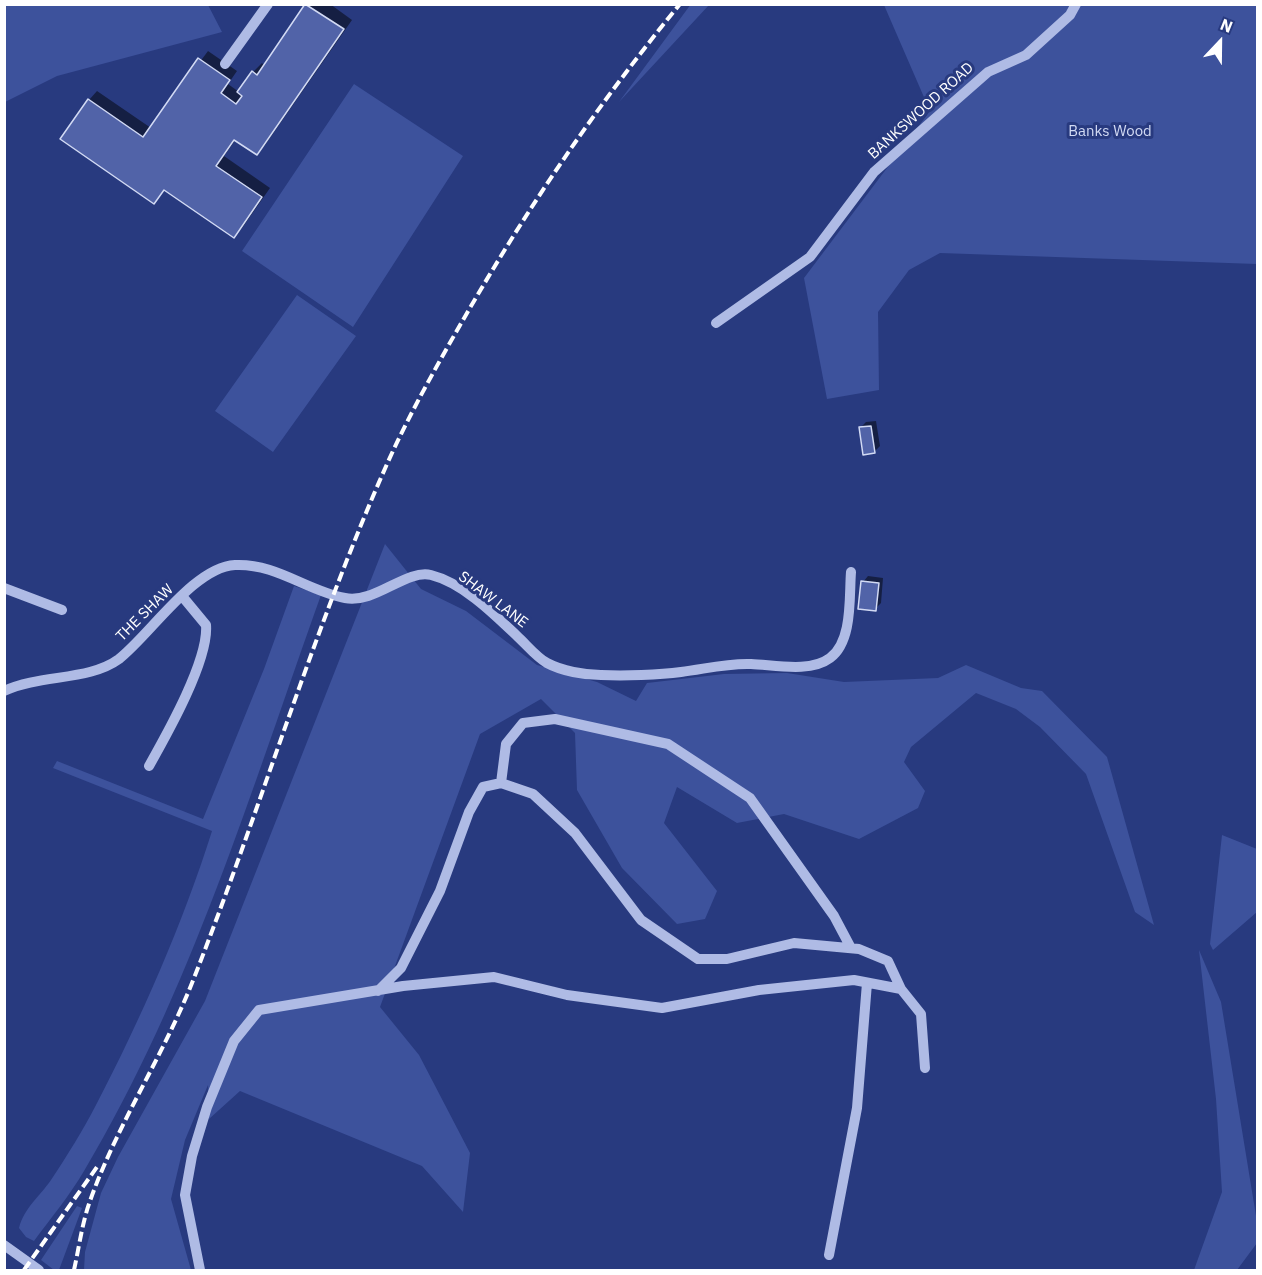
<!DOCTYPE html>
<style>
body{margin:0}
#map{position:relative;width:1262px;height:1275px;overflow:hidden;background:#283a7f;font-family:"IBM Plex Sans",sans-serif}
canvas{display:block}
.frame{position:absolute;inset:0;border:6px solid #fff;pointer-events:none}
.north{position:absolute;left:1190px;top:12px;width:60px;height:60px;-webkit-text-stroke:4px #283a7f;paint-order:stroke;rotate:22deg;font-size:16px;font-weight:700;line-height:24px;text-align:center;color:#fff}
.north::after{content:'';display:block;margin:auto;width:21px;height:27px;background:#fff;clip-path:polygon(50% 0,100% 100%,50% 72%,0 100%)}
</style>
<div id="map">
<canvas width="1262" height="1275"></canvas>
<div class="frame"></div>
<div class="north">N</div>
</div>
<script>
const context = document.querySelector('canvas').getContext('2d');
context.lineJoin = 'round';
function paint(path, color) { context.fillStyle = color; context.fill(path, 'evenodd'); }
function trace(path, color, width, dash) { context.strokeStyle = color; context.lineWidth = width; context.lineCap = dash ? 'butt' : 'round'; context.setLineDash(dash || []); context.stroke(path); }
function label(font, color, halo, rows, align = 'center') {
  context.font = font + ' "IBM Plex Sans",sans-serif'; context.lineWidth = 6; context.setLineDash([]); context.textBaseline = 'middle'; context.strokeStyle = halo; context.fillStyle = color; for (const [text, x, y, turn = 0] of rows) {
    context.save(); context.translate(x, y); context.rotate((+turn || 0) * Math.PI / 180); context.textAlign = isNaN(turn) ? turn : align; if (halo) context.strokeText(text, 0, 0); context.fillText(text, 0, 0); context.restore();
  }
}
const green = new Path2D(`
 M 5,4 L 208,5 L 222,32 L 57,76 L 5,102 Z
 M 691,4 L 709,5 L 619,102 Z
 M 884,5 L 1257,5 L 1257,264 L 940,253 L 909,270 L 878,312 L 879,390 L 827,399 L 804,278 L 930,111 Z
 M 354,84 L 463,156 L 353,327 L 242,251 Z
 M 297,295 L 356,336 L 273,452 L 215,411 Z
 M 385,544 L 421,589 L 466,611 L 537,665 L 597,682 L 636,701 L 647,683 L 724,674 L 787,673 L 844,682 L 938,678 L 966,665 L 1021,688 L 1042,691 L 1107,757 L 1154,925 L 1135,912 L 1086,774 L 1040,727 L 1016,709 L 976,693 L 911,747 L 904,762 L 925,791 L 918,808 L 859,839 L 784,814 L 737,823 L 677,787 L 664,823 L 717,891 L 705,919 L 677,924 L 622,868 L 577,790 L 575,733 L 541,699 L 480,734 L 380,1007 L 419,1055 L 470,1153 L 463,1212 L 422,1166 L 240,1091 L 209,1119 L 208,1085 L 185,1140 L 171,1199 L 191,1270 L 84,1270 L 85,1252 L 101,1193 L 118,1157 L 205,1001 Z
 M 294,586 L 321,595 C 251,790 191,992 84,1171 C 70,1195 51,1218 34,1241 L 26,1237 L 19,1228 C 24,1208 40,1196 51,1180 C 67,1156 83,1130 96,1105 C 141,1019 183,923 212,831 L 53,768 L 57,761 L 203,819 L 264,669 Z
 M 1222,835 L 1257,849 L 1257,912 L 1213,950 L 1210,944 Z
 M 1199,950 L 1221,1002 L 1257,1222 L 1257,1243 L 1237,1270 L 1194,1270 L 1222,1192 L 1216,1099 Z
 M 77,1206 L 82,1208 L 59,1270 L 54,1270 L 41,1260 Z`);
const shadow = new Path2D(`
 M 307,4 L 330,4 L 352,20 L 265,145 L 257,153 L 236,139 L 224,156 L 270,188 L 242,228 L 234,236 L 166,189 L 154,202 L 89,100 L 97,91 L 151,128 L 208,51 L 237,71 L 228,84 L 239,92 L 253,72 L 262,63 L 265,66 Z
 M 876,421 L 880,446 L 874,452 L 860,428 L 866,422 Z
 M 868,576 L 883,578 L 881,603 L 875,609 L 863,582 Z`);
const building = new Path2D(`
 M 305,4 L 344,29 L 257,155 L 234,140 L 216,166 L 262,197 L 234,238 L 164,190 L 154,204 L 60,139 L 88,99 L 143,137 L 198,58 L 230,80 L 221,93 L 236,104 L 242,96 L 237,92 L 252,71 L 257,75 Z
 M 871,426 L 875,453 L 863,455 L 859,427 Z
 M 861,581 L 879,583 L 876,611 L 858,609 Z`);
const minor = new Path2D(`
 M 225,64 L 268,4
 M 716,323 L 810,257 L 874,172 L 988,72 L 1026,55 L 1070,15 L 1076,4
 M 4,588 L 62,610
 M 4,691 C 41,674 89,681 119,659 C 150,635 194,567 235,565 C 276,563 307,591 345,598 C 375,604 406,569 431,575 C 463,583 494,614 517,636 C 526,644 536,657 547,663 C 562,671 584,675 601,675 C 624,676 659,675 681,672 C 705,669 727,663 751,664 C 775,665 810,673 830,658 C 853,641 849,597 851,572
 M 149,766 C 167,734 209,660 206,625 L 182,596
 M 501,783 L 506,744 L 523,723 L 555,719 L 668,744 L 750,798 L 834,916 L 851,948
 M 378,991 L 401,968 L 440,891 L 469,812 L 483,787 L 501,783 L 533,794 L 575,833 L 641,920 L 698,959 L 727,959 L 794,943 L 859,949 L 888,961 L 901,989
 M 4,1245 L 39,1270
 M 829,1255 L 857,1108 L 867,983
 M 200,1270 L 185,1195 L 192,1156 L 207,1107 L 234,1041 L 259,1010 L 403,986 L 494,977 L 567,995 L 662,1008 L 759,990 L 854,980 L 901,989 L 921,1014 L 925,1068`);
const rail = new Path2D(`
 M 24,1270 L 97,1167
 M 74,1270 C 79,1248 82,1223 90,1201 C 117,1125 162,1058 192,983 C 260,811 312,633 387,464 C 409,415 436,367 463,320 C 528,207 597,105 680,4`);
const streetNames = [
 ["BANKSWOOD ROAD",921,111,-42],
 ["SHAW LANE",493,600,37],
 ["THE SHAW",145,613,-45]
];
const parkNames = [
 ["Banks Wood",1110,132]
];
paint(green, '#3d529c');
paint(shadow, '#0007');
paint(building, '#5163a8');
trace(building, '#d2daf4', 1.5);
trace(minor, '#afbbe5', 10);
trace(rail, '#fff', 4, [10, 4.5]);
label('15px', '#fff', '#283a7f', streetNames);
label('15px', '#d2daf4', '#283a7f', parkNames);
</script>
